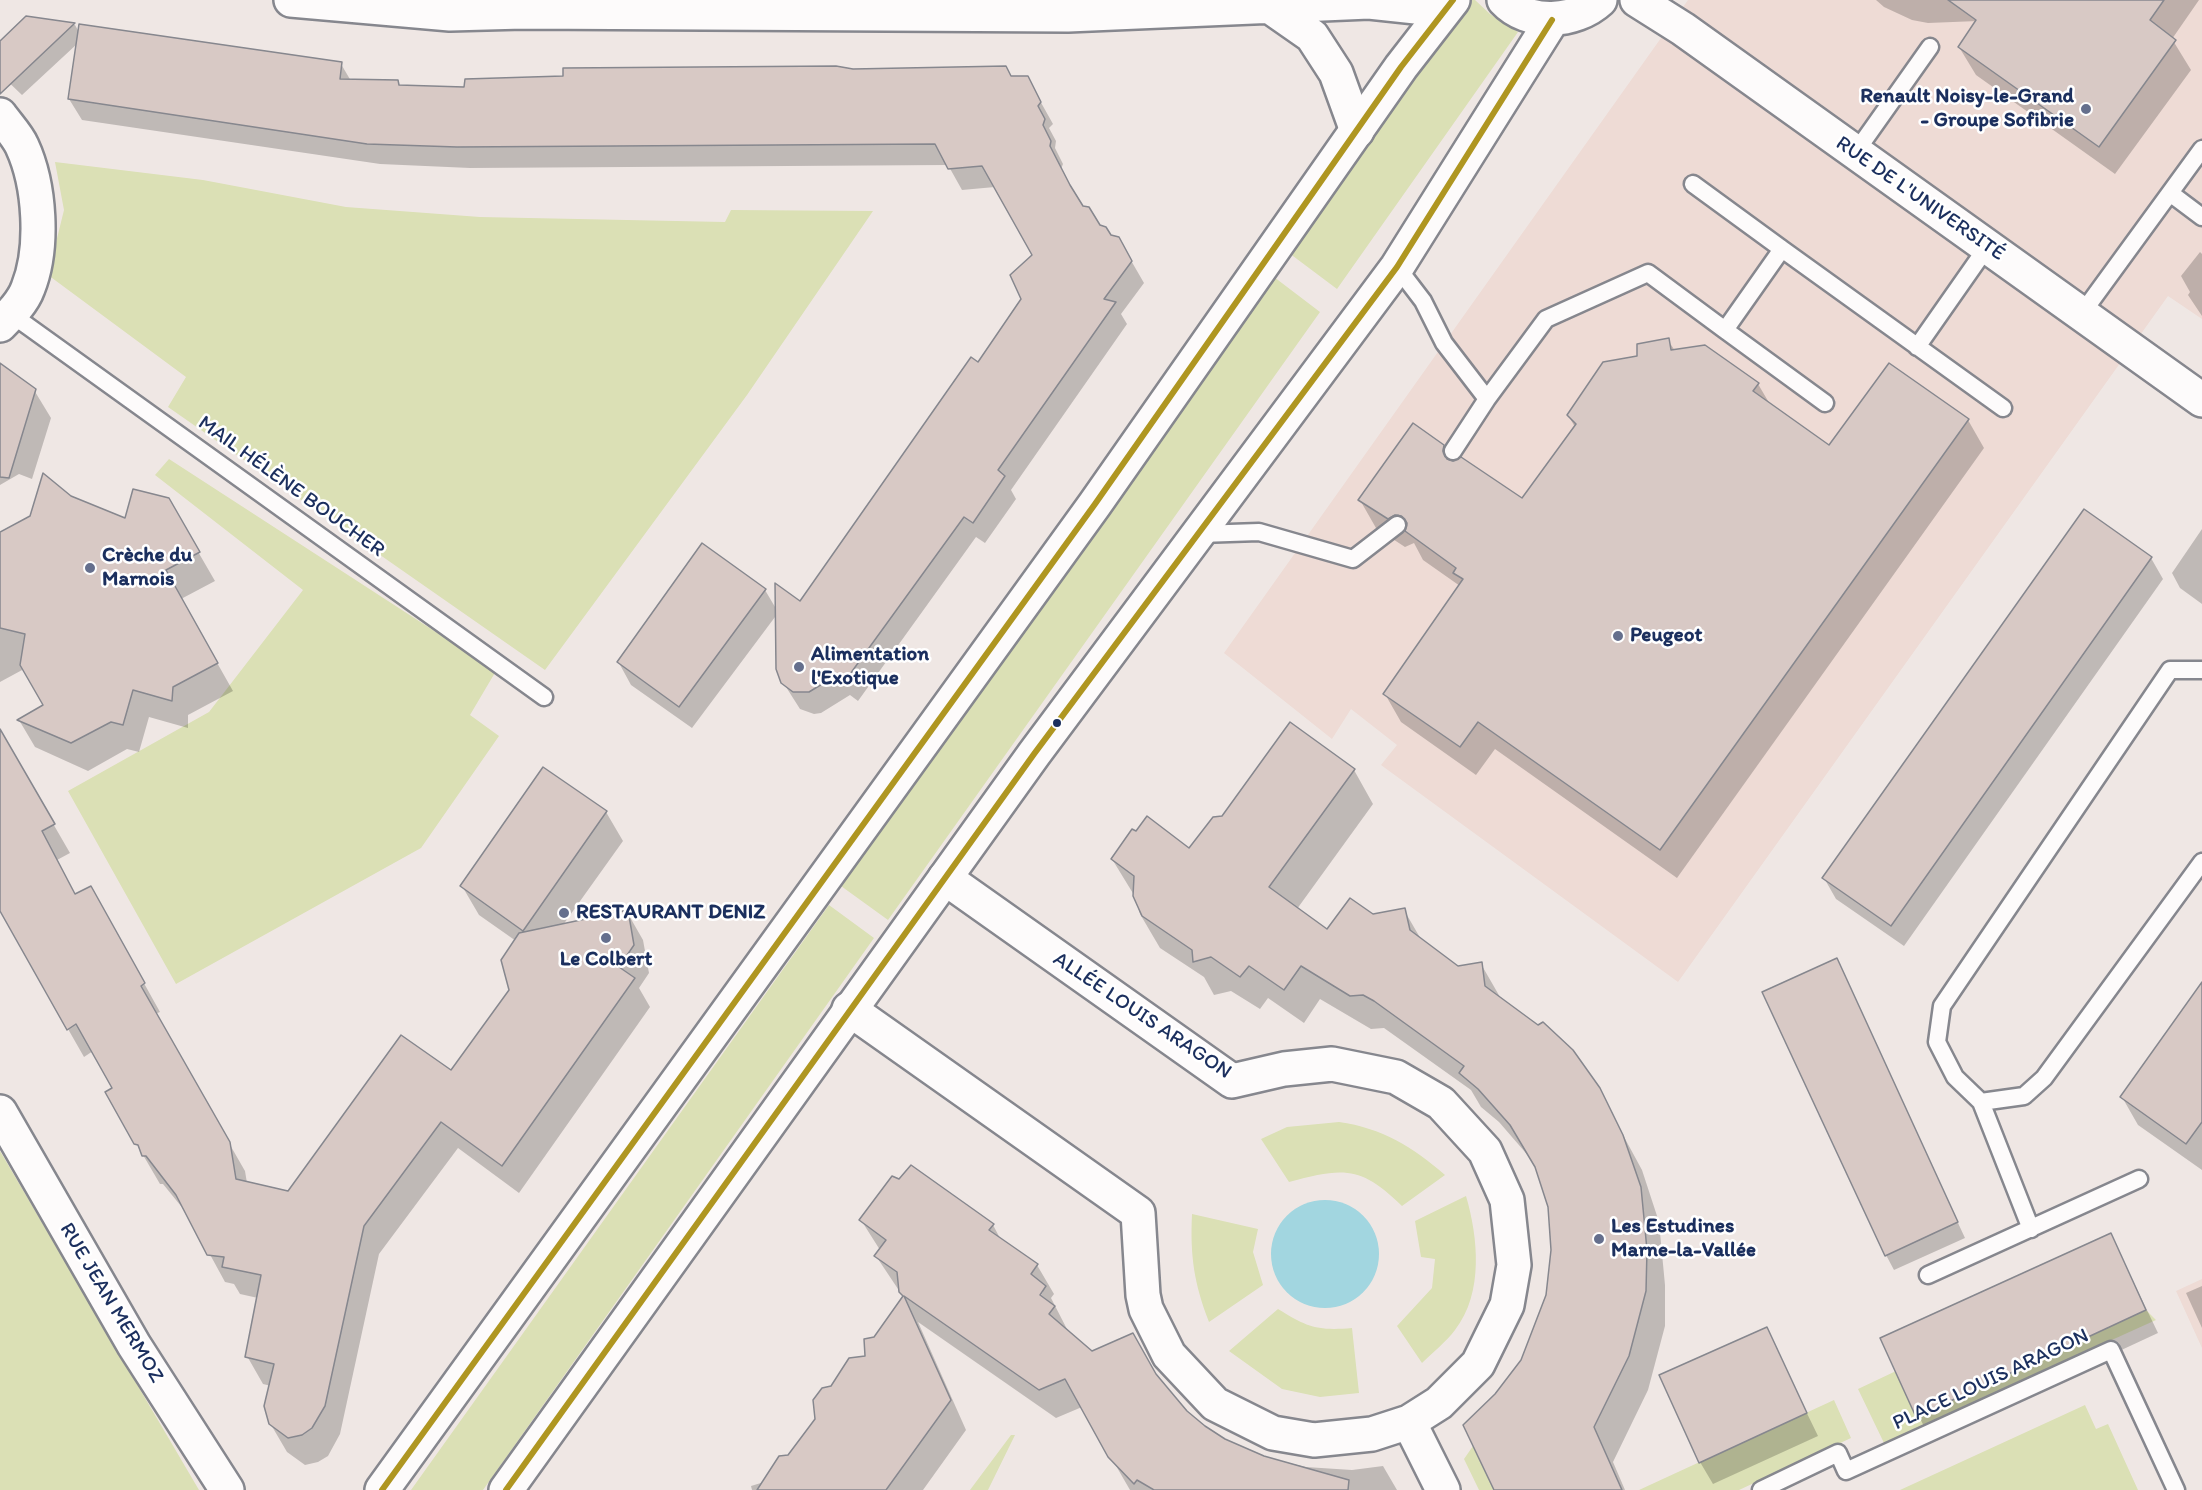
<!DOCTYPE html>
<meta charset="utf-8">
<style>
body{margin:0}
canvas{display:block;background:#efe7e4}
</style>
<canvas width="2202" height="1490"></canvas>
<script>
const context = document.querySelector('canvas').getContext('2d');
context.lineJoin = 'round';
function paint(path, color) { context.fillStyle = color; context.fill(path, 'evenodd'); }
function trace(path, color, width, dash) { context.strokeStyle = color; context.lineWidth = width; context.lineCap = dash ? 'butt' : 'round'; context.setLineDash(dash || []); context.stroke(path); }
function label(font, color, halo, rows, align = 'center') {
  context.font = font + ' Itim,sans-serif'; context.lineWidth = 5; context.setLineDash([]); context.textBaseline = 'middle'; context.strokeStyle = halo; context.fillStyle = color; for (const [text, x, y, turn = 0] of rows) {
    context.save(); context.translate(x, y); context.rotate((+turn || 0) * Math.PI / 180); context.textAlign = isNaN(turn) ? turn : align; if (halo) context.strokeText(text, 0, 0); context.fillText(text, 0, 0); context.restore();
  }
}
const built = new Path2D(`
 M 1688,0 L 2202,0 L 2202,319 L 2168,296 L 1678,982 L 1381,765 L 1397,745 L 1351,709 L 1332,739 L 1224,653 Z
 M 2202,1279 L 2202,1348 L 2176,1291 Z`);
const green = new Path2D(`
 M 1471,0 L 1475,0 L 1490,14 L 1518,32 L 1337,289 L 1289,253 Z
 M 55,162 L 203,180 L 346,207 L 480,217 L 725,222 L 731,210 L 873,211 L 747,395 L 545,670 L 168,407 L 186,377 L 48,275 L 64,210 Z
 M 1274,277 L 1320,312 L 888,920 L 841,886 Z
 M 169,459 L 496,671 L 470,715 L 499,736 L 421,848 L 176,984 L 68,791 L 209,712 L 303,590 L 155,475 Z
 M 829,905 L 874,938 L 483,1490 L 411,1490 Z
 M 1339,1122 C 1382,1128 1413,1147 1445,1175 L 1402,1206 C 1360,1165 1343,1168 1289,1182 L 1261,1139 L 1287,1127 Z
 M 0,1151 L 199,1490 L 0,1490 Z
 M 1466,1196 C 1478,1237 1484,1293 1455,1330 C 1446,1342 1433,1352 1422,1363 L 1397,1326 L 1432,1288 L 1435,1259 L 1421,1257 L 1415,1221 Z
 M 1192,1214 L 1258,1229 L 1253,1252 L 1263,1285 L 1209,1322 C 1194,1283 1190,1256 1192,1214 Z
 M 1278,1309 C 1307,1327 1317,1331 1352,1328 L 1359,1393 L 1320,1397 L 1282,1389 L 1229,1351 Z
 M 2146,1310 L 2156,1320 L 1884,1443 L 1858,1389 L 1896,1371 L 1916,1417 Z
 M 1834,1400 L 1851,1438 L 1739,1490 L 1639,1490 Z
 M 2085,1405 L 2096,1429 L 2108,1424 L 2138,1490 L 1900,1490 Z
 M 1011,1435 L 1015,1435 L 988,1490 L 970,1490 Z
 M 1473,1446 L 1494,1490 L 1479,1490 L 1464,1459 Z`);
const water = new Path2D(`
 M1271 1254a54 54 0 1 1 108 0a54 54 0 1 1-108 0Z`);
const shadow = new Path2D(`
 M 1876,0 L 2199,0 L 2172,39 L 2191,70 L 2115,174 L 1976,75 L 1959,47 L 1978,21 L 1928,23 L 1912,20 L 1884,7 Z
 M 26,18 L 75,25 L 79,32 L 341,64 L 351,81 L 397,81 L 400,86 L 465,88 L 853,70 L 1011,77 L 1039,99 L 1053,124 L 1049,128 L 1056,141 L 1055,148 L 1063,164 L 1061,169 L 1078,202 L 1099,227 L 1110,237 L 1118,238 L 1144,283 L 1121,314 L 1127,324 L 1011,490 L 1016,499 L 985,543 L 976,537 L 858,701 L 850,695 L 821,713 L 814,714 L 800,709 L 779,676 L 778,613 L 692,728 L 631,685 L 619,663 L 765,590 L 778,612 L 800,603 L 979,364 L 1023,300 L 1034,255 L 995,187 L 962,190 L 948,165 L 470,168 L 380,164 L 82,120 L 69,99 L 77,44 L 22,95 L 0,74 L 0,43 Z
 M 2200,252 L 2202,254 L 2202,316 L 2188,295 L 2190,292 L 2181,276 Z
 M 1668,340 L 1675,351 L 1758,384 L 1771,406 L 1829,447 L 1968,420 L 1984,448 L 1677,878 L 1495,749 L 1476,775 L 1401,722 L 1385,694 L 1460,586 L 1423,560 L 1414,543 L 1405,547 L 1376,528 L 1360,500 L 1443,446 L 1453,463 L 1523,500 L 1575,427 L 1568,415 L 1639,357 Z
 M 0,365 L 34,390 L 51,418 L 32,479 L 19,474 L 0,485 Z
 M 70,498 L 126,520 L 168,500 L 215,581 L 181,599 L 233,691 L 188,715 L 188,728 L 149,717 L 139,752 L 127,749 L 88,771 L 35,747 L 19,720 L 45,706 L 24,669 L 0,682 L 0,550 Z
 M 2202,529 L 2202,604 L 2180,588 L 2172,573 Z
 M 2151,558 L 2163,579 L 1904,946 L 1836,899 L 1824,878 Z
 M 0,732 L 70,853 L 57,860 L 75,896 L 106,915 L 160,1012 L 155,1014 L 245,1171 L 247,1183 L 289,1193 L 451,1072 L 510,990 L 516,941 L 479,915 L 462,886 L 606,812 L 623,841 L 563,925 L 627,912 L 643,940 L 649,973 L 639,988 L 650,1007 L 519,1193 L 458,1148 L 379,1254 L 340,1434 L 328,1456 L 318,1462 L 305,1465 L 287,1452 L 270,1423 L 271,1386 L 263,1384 L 247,1356 L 258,1298 L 240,1294 L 234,1284 L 225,1282 L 189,1216 L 163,1184 L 160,1184 L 136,1143 L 114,1088 L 93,1051 L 84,1057 L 0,910 Z
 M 1354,770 L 1373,804 L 1297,909 L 1327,931 L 1372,916 L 1404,910 L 1422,941 L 1458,968 L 1481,964 L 1500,997 L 1598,1089 L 1642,1170 L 1659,1222 L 1665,1285 L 1665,1326 L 1648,1390 L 1613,1462 L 1625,1490 L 1495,1490 L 1496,1395 L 1523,1360 L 1540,1318 L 1551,1273 L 1552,1228 L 1545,1186 L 1531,1159 L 1499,1122 L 1481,1107 L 1471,1090 L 1384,1028 L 1371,1029 L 1320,999 L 1304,1023 L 1268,998 L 1260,1009 L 1231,991 L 1214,995 L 1204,977 L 1160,948 L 1140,914 L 1134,895 L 1112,859 L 1189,850 L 1223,817 Z
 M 1836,960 L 1965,1238 L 1894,1270 L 1886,1255 Z
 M 2202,984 L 2202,1170 L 2138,1125 L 2122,1097 Z
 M 911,1167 L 993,1225 L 1001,1240 L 1037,1265 L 1054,1294 L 1051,1298 L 1069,1333 L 1091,1352 L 1157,1378 L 1186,1412 L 1224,1440 L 1264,1457 L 1306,1467 L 1352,1470 L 1383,1466 L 1397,1490 L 1130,1490 L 1082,1407 L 1056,1418 L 918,1322 L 966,1430 L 923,1490 L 752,1490 L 751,1486 L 764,1482 L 789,1456 L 817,1420 L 831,1387 L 867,1357 L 875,1339 L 904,1298 L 876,1256 L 880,1250 L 861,1220 ZM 1043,1287 L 1043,1292 L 1037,1302 L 1035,1300 Z
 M 2111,1235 L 2158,1333 L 1930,1439 L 1882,1339 Z
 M 2202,1286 L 2202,1328 L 2186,1293 Z
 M 1766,1329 L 1818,1436 L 1713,1484 L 1700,1462 Z`);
const building = new Path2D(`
 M 1948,0 L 2164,0 L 2150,20 L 2176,40 L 2099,147 L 1958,47 L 1976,20 Z
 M 26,16 L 75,23 L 0,94 L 0,41 Z
 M 79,24 L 342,62 L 340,79 L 398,80 L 399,85 L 464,87 L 465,79 L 563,76 L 563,68 L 836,66 L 853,69 L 1006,66 L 1011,76 L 1028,76 L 1041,102 L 1038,106 L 1045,119 L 1043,125 L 1051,141 L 1050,146 L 1070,185 L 1083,206 L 1089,207 L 1100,225 L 1106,227 L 1111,235 L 1119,237 L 1132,261 L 1104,299 L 1116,302 L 998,470 L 1005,476 L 973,523 L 964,517 L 845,681 L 837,675 L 809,692 L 793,692 L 781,683 L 776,669 L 775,583 L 800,601 L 971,357 L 978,362 L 1021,299 L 1010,275 L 1032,255 L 982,166 L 948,169 L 935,144 L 457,147 L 367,144 L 68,99 Z
 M 1669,338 L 1671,350 L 1705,345 L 1759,383 L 1753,391 L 1829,445 L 1889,363 L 1969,419 L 1660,850 L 1478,722 L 1460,747 L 1383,694 L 1463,579 L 1453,573 L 1456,568 L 1405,531 L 1407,523 L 1401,516 L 1395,515 L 1388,519 L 1358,500 L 1413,423 L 1444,445 L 1443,451 L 1447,459 L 1453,461 L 1461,457 L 1522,498 L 1576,424 L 1567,415 L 1603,362 L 1637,356 L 1637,344 Z
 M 0,363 L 36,389 L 9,478 L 0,477 Z
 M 43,473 L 71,496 L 125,518 L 133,489 L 169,498 L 200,552 L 166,570 L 218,663 L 173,687 L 172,701 L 133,690 L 123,725 L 111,722 L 71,743 L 17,720 L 43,705 L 20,665 L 25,634 L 0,628 L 0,532 L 30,516 Z
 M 2084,509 L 2152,557 L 1891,926 L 1822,878 Z
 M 702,543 L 766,589 L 679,707 L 617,662 Z
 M 1290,722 L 1355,769 L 1269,887 L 1327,929 L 1350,898 L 1373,914 L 1405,908 L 1410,930 L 1458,966 L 1482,962 L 1485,986 L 1538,1025 L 1543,1022 L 1573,1050 L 1600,1088 L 1623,1135 L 1641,1187 L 1647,1250 L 1646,1291 L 1629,1356 L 1594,1427 L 1622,1490 L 1494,1490 L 1463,1425 L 1495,1394 L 1521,1360 L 1546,1295 L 1551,1250 L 1548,1207 L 1535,1167 L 1510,1125 L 1478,1089 L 1459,1073 L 1464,1066 L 1374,1001 L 1363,995 L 1350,996 L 1301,966 L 1284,990 L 1249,966 L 1240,977 L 1211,957 L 1193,962 L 1192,950 L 1142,916 L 1133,896 L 1134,876 L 1111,859 L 1132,829 L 1136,831 L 1147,816 L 1189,848 L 1213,817 L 1222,816 Z
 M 0,729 L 55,824 L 42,831 L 75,894 L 91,886 L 145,983 L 141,986 L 230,1142 L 236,1179 L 288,1191 L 401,1035 L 451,1070 L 509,990 L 501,960 L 519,933 L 628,910 L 634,945 L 619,967 L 635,978 L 502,1166 L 441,1122 L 364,1226 L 325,1406 L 312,1428 L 302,1435 L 288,1438 L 269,1424 L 264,1406 L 274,1364 L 245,1357 L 261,1275 L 222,1267 L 224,1257 L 207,1255 L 176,1195 L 146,1156 L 142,1156 L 138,1145 L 134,1144 L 105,1092 L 112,1088 L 76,1024 L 67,1030 L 0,911 Z
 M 543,767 L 607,811 L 523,931 L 460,886 Z
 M 1837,958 L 1958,1222 L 1885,1256 L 1762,992 Z
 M 2202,982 L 2202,1122 L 2186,1144 L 2120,1097 Z
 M 911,1165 L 994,1224 L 989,1230 L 1038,1264 L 1031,1274 L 1046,1286 L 1040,1295 L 1055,1306 L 1049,1314 L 1092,1351 L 1133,1333 L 1156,1374 L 1187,1411 L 1205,1426 L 1225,1439 L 1264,1456 L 1349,1480 L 1348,1490 L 1154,1490 L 1137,1480 L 1134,1484 L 1108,1457 L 1065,1379 L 1039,1390 L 904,1296 L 951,1400 L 886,1490 L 757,1490 L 779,1456 L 788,1455 L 815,1419 L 813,1400 L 822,1388 L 831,1386 L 849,1358 L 865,1356 L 864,1339 L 874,1337 L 903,1296 L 899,1292 L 897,1272 L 874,1256 L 886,1240 L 859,1220 L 892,1176 L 899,1179 Z
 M 2111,1233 L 2146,1310 L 1916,1417 L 1880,1338 Z
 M 1767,1327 L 1807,1413 L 1699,1463 L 1659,1375 Z`);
const lane = new Path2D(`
 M 1855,153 L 1930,47
 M 1693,184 L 1782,249
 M 2170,193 L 2202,217
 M 1397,267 L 1423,301 L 1444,343 L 1487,399
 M 2083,312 L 2202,149
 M 11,314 L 544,697
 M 1725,330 L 1825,403
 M 1917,347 L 1987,247
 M 1453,451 L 1487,399 L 1546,319 L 1648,273 L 1725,330 L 1782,249 L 2003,408
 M 1200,534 L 1259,532 L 1353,559 L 1397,525
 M 2202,670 L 2170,670 L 1942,1006 L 1937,1042 L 1955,1077 L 1981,1102 L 2024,1096 L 2044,1078 L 2202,862
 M 1981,1102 L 2031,1229
 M 1928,1275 L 2139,1179
 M 1761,1490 L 1838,1453 L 1846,1471 L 2111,1350 L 2176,1490`);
const street = new Path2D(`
 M 291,0 L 450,14 L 523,12 L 1068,15 L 1369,2 L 1444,10
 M 1637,0 L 1683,29 L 2202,400
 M 1269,6 L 1312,36 L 1336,73 L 1357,131
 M 0,115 C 7,125 17,135 22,146 C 40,185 44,248 28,288 C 23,302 11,314 0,325
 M 849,1009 L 1138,1213 L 1143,1295 L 1146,1309 L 1169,1355 L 1215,1404 L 1273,1433 L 1314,1440 L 1372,1434 L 1409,1422 L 1439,1403 L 1478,1364 L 1507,1305 L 1514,1265 L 1507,1200 L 1485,1151 L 1441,1103 L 1396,1077 L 1332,1064 L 1284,1069 L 1232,1081 L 945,878
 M 0,1112 L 134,1345 L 227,1490
 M 1409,1422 L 1443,1490`);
const secondary = new Path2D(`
 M 1504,0 C 1528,26 1575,23 1600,0
 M 382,1490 L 1095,504 L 1401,67 L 1453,0
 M 506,1490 L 1034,754 L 1397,267 L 1552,20`);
const bus1 = new Path2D(`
 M 382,1490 L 1095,504 L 1401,67 L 1453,0
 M 506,1490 L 1034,754 L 1397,267 L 1552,20`);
const markers = [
 [2086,109,6,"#656f8d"],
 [90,568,6,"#656f8d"],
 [1618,636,6,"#656f8d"],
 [799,667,6,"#656f8d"],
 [1057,723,5,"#1b2f5e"],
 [564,913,6,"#656f8d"],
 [606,938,6,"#656f8d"],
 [1599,1239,6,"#656f8d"]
];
const poiNames = [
 ["Renault Noisy-le-Grand",2074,97,"right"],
 ["- Groupe Sofibrie",2074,121,"right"],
 ["Crèche du",102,556],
 ["Marnois",102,580],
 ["Peugeot",1630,636],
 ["Alimentation",811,655],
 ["l'Exotique",811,679],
 ["RESTAURANT DENIZ",576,913],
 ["Le Colbert",606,960,"center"],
 ["Les Estudines",1611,1227],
 ["Marne-la-Vallée",1611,1251]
];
const streetNames = [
 ["RUE DE L'UNIVERSITÉ",1920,199,35],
 ["MAIL HÉLÈNE BOUCHER",291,487,36],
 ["ALLÉE LOUIS ARAGON",1142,1016,34],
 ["RUE JEAN MERMOZ",111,1303,59],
 ["PLACE LOUIS ARAGON",1991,1380,-25]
];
paint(built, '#eedbd5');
paint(green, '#dbe0b5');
paint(water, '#a2d6e0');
paint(shadow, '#0003');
paint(building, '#d8c9c5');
trace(building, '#86878e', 1.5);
trace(lane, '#86878e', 21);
trace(street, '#86878e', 38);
trace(secondary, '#86878e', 38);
trace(lane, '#fdfbfb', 16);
trace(street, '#fdfbfb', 33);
trace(secondary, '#fdfbfb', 33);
trace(bus1, '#af9621', 6);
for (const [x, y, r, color] of markers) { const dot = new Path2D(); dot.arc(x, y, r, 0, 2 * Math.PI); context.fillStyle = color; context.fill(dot); trace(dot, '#fff', 2); }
label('bold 21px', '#1b2f5e', '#fff', poiNames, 'left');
label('21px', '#1b2f5e', '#fff', streetNames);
</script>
